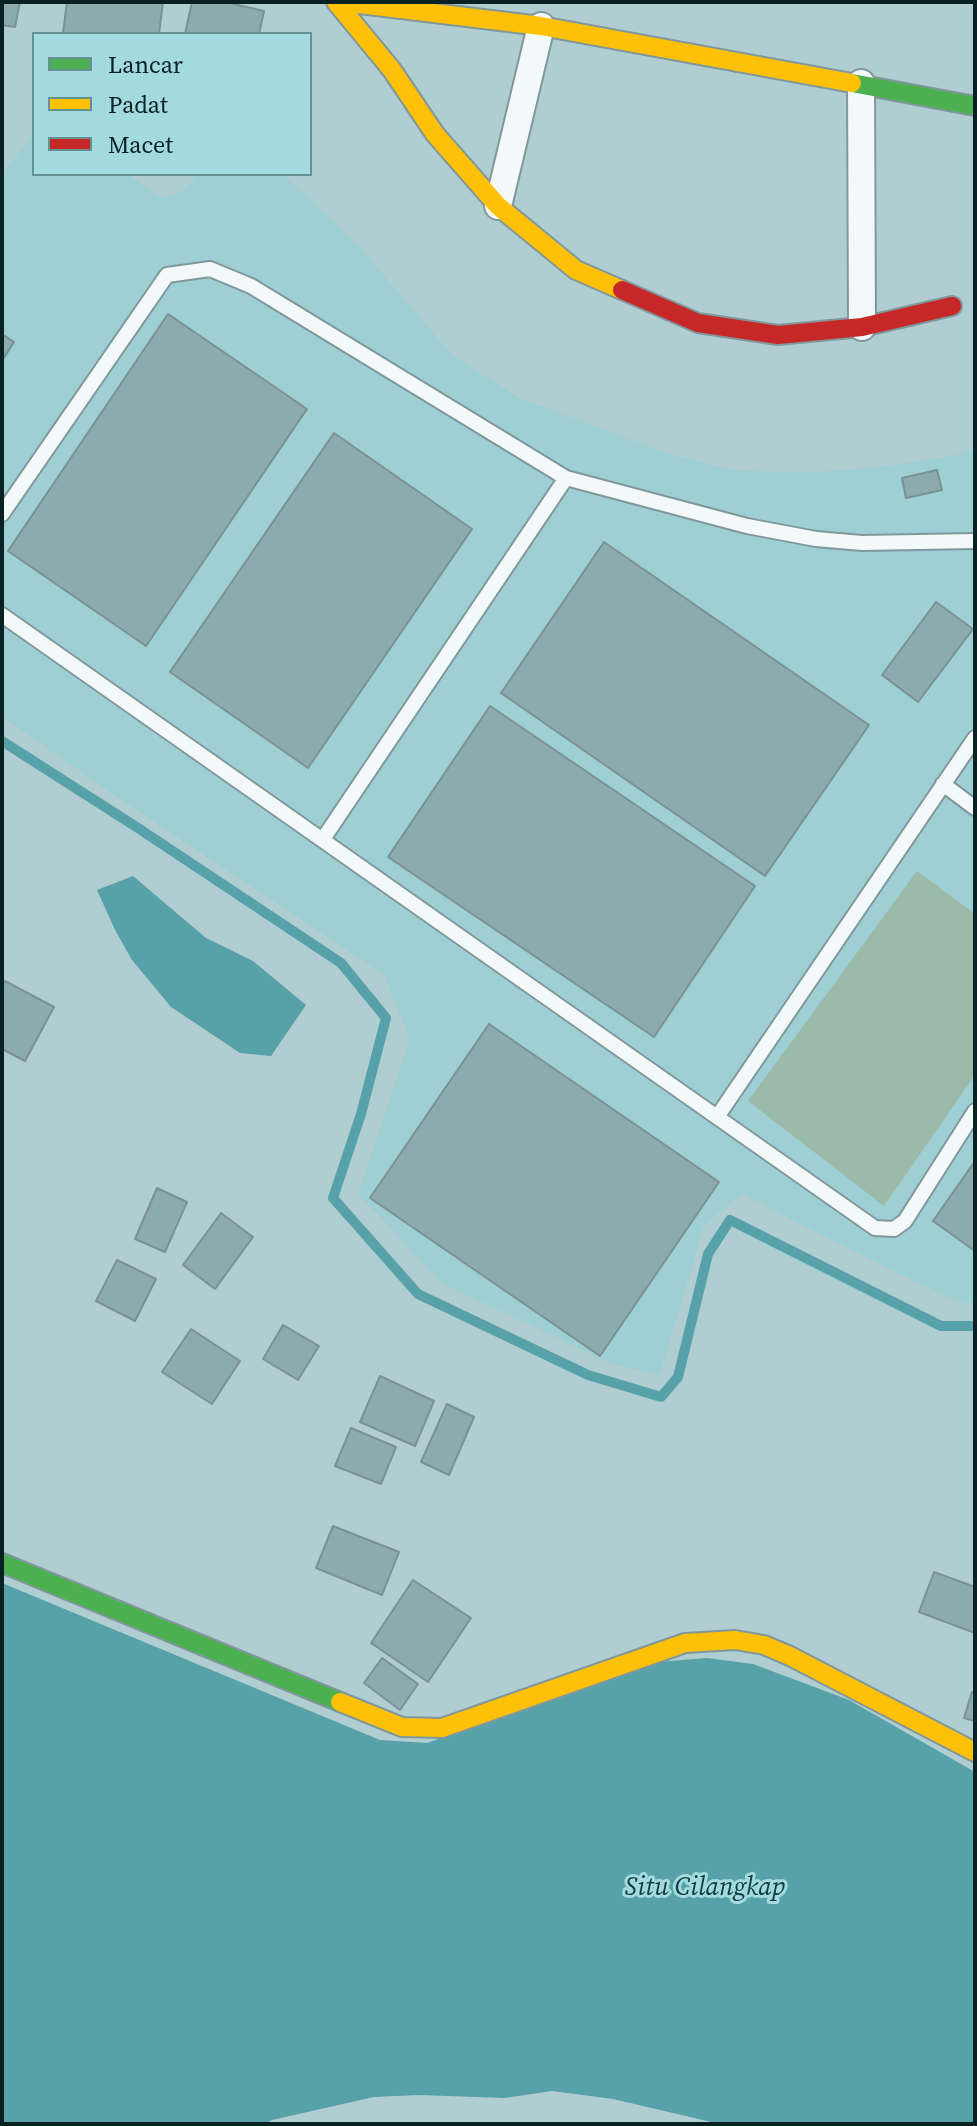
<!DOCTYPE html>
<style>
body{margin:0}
#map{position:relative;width:977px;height:2126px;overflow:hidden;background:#b0ced1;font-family:"Source Serif 4",serif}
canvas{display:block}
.frame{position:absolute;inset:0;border:4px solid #0a2124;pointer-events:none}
.legend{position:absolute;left:32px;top:32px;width:280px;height:144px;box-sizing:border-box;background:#a2dadf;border:2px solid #659094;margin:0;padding:10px 14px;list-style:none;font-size:24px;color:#0a2124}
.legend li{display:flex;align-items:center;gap:16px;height:40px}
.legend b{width:40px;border:2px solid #659094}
</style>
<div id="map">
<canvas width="977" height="2126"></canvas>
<div class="frame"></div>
<ul class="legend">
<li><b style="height:10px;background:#4caf50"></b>Lancar</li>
<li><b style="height:10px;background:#ffc107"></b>Padat</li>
<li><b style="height:10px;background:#c62828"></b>Macet</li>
</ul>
</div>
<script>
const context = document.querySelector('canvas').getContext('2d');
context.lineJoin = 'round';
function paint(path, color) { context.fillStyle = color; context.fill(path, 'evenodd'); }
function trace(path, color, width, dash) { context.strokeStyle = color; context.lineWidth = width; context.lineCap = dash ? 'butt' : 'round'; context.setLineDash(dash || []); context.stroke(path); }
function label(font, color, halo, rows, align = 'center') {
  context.font = font + ' "Source Serif 4",serif'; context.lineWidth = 6; context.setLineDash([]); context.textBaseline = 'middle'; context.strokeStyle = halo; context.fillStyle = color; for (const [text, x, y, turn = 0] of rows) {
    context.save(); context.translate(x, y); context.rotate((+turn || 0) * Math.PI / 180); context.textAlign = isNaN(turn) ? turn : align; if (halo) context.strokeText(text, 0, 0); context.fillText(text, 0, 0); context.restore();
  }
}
const built = new Path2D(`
 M 34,134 L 34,174 L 127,174 L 161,198 L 183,192 L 197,174 L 284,174 L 363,251 L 452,355 L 519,398 L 664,452 L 730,470 L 799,473 L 873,468 L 953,456 L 975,448 L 975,914 L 916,871 L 884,1206 L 975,1075 L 975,1303 L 961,1303 L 891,1270 L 742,1194 L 704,1225 L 660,1374 L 614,1365 L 442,1283 L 358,1194 L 410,1039 L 384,975 L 119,798 L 2,717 L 2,174 Z`);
const green = new Path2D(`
 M 917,871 L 975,914 L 975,1075 L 884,1206 L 748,1101 Z`);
const water = new Path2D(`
 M 133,876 L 206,938 L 253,961 L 306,1005 L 271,1056 L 240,1053 L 171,1007 L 132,960 L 115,930 L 97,890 Z
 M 2,1583 L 380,1740 L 427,1743 L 658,1662 L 707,1658 L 753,1664 L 849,1700 L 975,1772 L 975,2124 L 720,2124 L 613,2099 L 552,2091 L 505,2098 L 419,2095 L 374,2097 L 272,2120 L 265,2124 L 2,2124 Z`);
const stream = new Path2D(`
 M 2,741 L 138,828 L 341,963 L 386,1018 L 361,1114 L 333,1198 L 418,1294 L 588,1375 L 661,1397 L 678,1377 L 708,1254 L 730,1220 L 941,1326 L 975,1326`);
const building = new Path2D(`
 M 2,2 L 20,2 L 15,27 L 2,25 Z
 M 67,2 L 163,2 L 159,34 L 63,33 Z
 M 192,2 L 225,2 L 264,11 L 259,34 L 185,34 Z
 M 168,314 L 307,409 L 146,646 L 8,551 Z
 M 2,334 L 14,342 L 2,361 Z
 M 334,433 L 472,529 L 308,768 L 170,672 Z
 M 937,470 L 942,490 L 906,498 L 902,478 Z
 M 604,542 L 869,725 L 765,876 L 501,693 Z
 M 936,602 L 973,629 L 918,702 L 882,675 Z
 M 490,706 L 755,886 L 654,1037 L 388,857 Z
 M 5,981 L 54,1007 L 25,1061 L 2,1049 L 2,986 Z
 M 489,1024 L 719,1182 L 600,1356 L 370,1198 Z
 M 975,1161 L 975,1251 L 933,1221 Z
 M 157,1188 L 187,1202 L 165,1252 L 135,1239 Z
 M 221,1213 L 253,1237 L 215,1289 L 183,1265 Z
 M 117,1260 L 156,1279 L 135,1321 L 96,1301 Z
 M 283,1325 L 319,1346 L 298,1380 L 263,1359 Z
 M 191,1329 L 240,1361 L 212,1404 L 162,1372 Z
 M 380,1376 L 434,1401 L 415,1446 L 360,1422 Z
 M 447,1404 L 474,1417 L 449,1475 L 421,1462 Z
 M 351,1428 L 396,1447 L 381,1484 L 335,1466 Z
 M 333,1526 L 399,1552 L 382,1595 L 316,1568 Z
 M 934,1572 L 975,1587 L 975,1633 L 919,1612 Z
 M 413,1580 L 471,1618 L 428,1682 L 371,1643 Z
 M 382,1658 L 418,1684 L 400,1710 L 364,1683 Z
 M 972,1692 L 975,1693 L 975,1721 L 964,1718 Z`);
const lane = new Path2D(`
 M 2,514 L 167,275 L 210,269 L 251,286 L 566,478 L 747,526 L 816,539 L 862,543 L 975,541
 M 2,615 L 875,1228 L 894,1229 L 905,1221 L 975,1111
 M 943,784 L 975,808
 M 323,839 L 566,478
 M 717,1117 L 975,738`);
const street = new Path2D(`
 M 861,83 L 862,327
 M 498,206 L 541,26`);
const fast = new Path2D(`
 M 852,83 L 975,106
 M 2,1563 L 340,1702`);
const slow = new Path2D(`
 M 336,2 L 392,70 L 435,134 L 498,206 L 576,270 L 622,290
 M 343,2 L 541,26 L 852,83
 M 340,1702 L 402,1727 L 442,1728 L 685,1643 L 735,1640 L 764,1645 L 790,1656 L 975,1752`);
const jam = new Path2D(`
 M 622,290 L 698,323 L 778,335 L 862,327 L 952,306`);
const waterNames = [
 ["Situ Cilangkap",705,1888]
];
paint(built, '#9dcfd4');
paint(green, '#9cbaaa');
paint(water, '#57a1a8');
trace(stream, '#57a1a8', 10);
paint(building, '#8cabae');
trace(building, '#7a9294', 2);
trace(lane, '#80989b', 18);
trace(street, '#80989b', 30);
trace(fast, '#80989b', 22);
trace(slow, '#80989b', 22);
trace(jam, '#80989b', 22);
trace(lane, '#f3f8f8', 14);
trace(street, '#f3f8f8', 26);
trace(fast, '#4caf50', 18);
trace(slow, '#ffc107', 18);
trace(jam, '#c62828', 18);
label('italic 26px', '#103b3f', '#a2dadf', waterNames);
</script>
